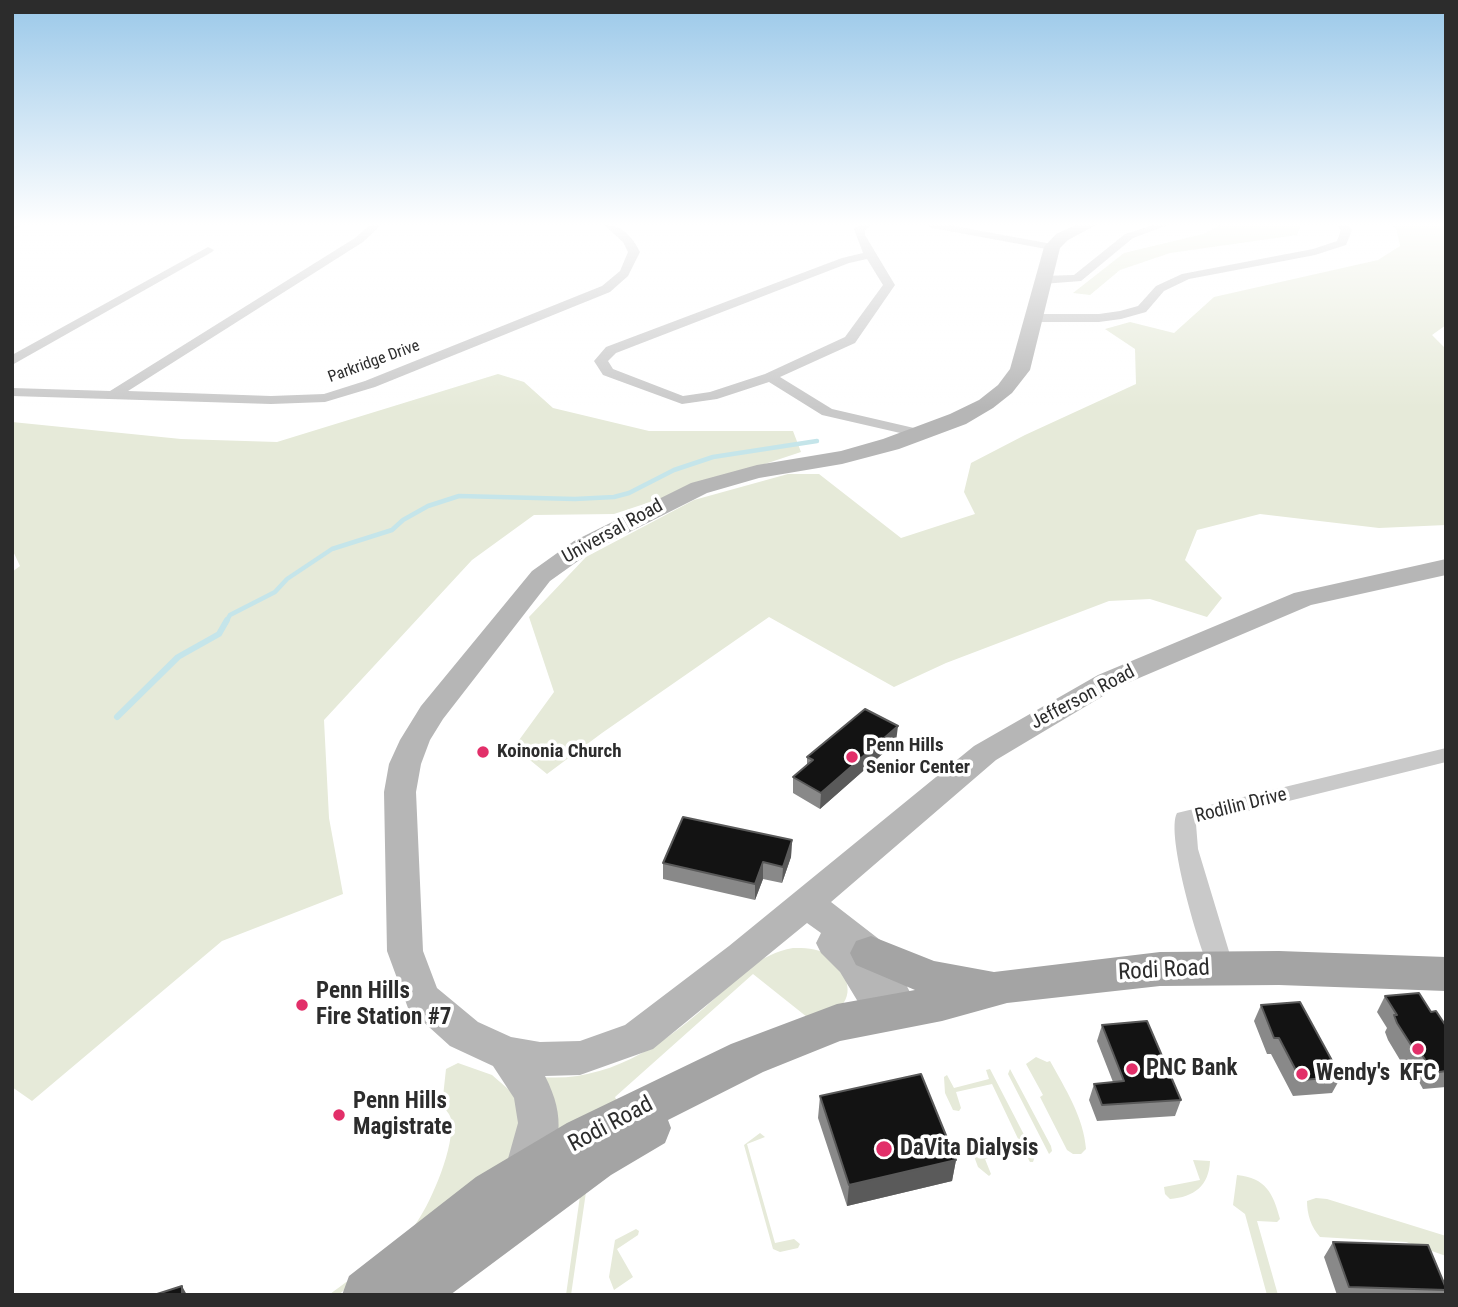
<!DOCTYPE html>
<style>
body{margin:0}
#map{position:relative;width:1458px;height:1307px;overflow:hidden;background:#fff;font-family:"Roboto Condensed",sans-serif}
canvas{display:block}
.frame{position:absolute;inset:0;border:14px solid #2c2c2c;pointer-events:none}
</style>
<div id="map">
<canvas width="1458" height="1307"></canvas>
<div class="frame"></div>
</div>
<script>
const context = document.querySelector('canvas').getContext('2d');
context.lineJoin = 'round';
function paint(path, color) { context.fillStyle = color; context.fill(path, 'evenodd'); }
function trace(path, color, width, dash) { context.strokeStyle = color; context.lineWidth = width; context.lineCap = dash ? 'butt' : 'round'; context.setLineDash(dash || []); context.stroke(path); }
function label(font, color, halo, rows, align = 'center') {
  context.font = font + ' "Roboto Condensed",sans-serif'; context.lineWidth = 7; context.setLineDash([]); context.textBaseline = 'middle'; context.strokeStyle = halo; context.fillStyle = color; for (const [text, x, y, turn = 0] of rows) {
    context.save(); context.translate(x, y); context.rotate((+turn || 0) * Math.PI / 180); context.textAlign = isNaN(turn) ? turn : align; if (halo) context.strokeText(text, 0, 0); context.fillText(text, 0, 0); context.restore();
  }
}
const green = new Path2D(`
 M 1220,225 L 1301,225 L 1297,235 L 1170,253 L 1120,270 L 1090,295 L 1073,293 L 1124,253 L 1203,234 Z
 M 1391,225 L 1446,225 L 1446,325 L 1432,335 L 1446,349 L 1446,525 L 1379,528 L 1260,514 L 1197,530 L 1185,560 L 1222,598 L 1207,617 L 1150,599 L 1109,601 L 946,663 L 894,687 L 769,617 L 602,733 L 547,774 L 514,747 L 554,692 L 529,617 L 586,557 L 694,500 L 788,474 L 819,474 L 901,538 L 975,514 L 964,492 L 971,463 L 1025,435 L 1136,384 L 1135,349 L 1105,329 L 1130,322 L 1174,333 L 1214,297 L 1378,260 L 1400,246 L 1396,228 Z
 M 498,374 L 524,382 L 553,408 L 649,431 L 793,431 L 801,452 L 614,514 L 534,515 L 472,560 L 324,720 L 329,818 L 343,894 L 222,941 L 32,1101 L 12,1087 L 12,572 L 20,566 L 12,549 L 12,422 L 181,439 L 277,442 Z
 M 793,948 C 804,948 816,948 826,954 C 841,963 857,990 841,1006 C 835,1012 820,1016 812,1021 L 753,974 L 615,1097 L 619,1106 L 558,1141 L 541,1077 C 609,1083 666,1043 713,1000 C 739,977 759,954 793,948 Z
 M 1036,1057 L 1047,1062 L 1050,1061 C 1065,1088 1084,1118 1086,1149 L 1081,1154 L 1073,1154 L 1067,1150 L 1040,1097 L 1043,1095 L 1026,1064 Z
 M 458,1063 L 492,1075 L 515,1095 L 523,1122 L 512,1158 L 338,1295 L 329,1295 C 353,1276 401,1246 417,1222 C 432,1200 455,1146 451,1119 C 450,1114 446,1110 442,1106 L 446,1069 Z
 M 990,1069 L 1035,1156 L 1033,1162 L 1030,1162 L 1023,1149 L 985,1159 L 991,1174 L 989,1176 L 978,1167 L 968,1140 L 976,1138 L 983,1154 L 1021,1145 L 992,1084 L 956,1092 L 961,1108 L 959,1111 L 953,1110 L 945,1093 L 944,1077 L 947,1075 L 954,1088 L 989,1079 L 986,1070 Z
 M 1010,1069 L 1051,1146 L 1052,1151 L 1049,1154 L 1008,1074 Z
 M 760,1133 L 765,1137 L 747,1144 L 775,1243 L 794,1239 L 800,1244 L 798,1248 L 780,1252 L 773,1249 L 744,1145 Z
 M 1193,1160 L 1210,1161 C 1209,1186 1194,1197 1170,1199 L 1165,1194 L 1164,1187 L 1200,1180 Z
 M 1237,1175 C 1266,1178 1273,1193 1280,1219 L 1277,1222 L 1257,1221 L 1278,1295 L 1267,1295 L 1245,1214 L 1233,1205 Z
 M 586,1192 L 571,1295 L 566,1295 L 580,1196 Z
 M 1316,1198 L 1327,1199 L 1446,1236 L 1446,1256 L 1406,1242 L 1320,1237 C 1311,1227 1307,1214 1307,1201 Z
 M 636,1229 L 639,1231 L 638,1235 L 617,1249 L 633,1277 L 614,1290 L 609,1277 L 615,1240 Z`);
const streamFar1 = new Path2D(`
 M 226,622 L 230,615 L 275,592 L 287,579 L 332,549 L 392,530 L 403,520 L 428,506 L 459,496 L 575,499 L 614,497 L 629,493 L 674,470 L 713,457 L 817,441`);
const stream = new Path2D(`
 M 117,717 L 178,657 L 219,634 L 227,620`);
const street = new Path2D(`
 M 12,225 L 22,225 L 12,231 Z
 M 370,225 L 381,225 L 363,242 L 128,391 L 271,396 L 324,394 L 365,381 L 602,286 L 620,271 L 628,252 L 623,242 L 604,225 C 622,225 632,236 640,252 L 628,276 L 610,292 L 375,387 L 325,402 L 271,404 L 12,396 L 12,388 L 110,391 L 355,238 Z
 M 859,225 L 872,225 L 865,230 L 865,235 L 895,285 L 855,343 L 780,377 L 832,409 L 927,431 L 929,434 L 927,437 L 922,438 L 822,415 L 769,382 L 717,399 L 682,404 L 603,375 L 594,361 L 606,347 L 842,258 L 863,253 L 854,229 ZM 867,259 L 883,285 L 845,337 L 765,374 L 710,392 L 683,396 L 613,369 L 608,361 L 616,353 L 849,263 Z
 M 927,225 L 949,225 L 1052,244 L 1058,247 L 1052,250 L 932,228 Z
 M 1153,225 L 1168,225 L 1133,238 L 1081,281 L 1042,284 L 1036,280 L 1042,276 L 1074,275 L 1125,234 Z
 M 1337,225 L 1348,225 L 1352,230 L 1346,245 L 1315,255 L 1189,279 L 1164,291 L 1146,312 L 1121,319 L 1099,322 L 1033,322 L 1027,318 L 1033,314 L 1099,314 L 1120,311 L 1138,306 L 1156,286 L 1182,274 L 1313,249 L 1337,241 L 1341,230 Z
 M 208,247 L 214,250 L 212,252 L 12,365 L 12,355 Z
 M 1446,748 L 1446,762 L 1196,824 L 1198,849 L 1234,968 L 1230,975 L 1221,978 L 1212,975 C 1200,952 1165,834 1177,813 Z`);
const secondary = new Path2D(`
 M 1076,225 L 1096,225 L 1068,240 L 1060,248 L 1030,370 L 1012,393 L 993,408 L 966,424 L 899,449 L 842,464 L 759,478 L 707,493 L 592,551 L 550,581 L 443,719 L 430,740 L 421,764 L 416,792 L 423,951 L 437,988 L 478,1022 L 511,1037 L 540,1042 L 580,1041 L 625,1025 L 729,946 L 974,746 L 1098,675 L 1294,593 L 1446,559 L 1446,575 L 1311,605 L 1118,687 L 996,760 L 831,902 L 884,943 L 920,1011 L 915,1022 L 886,1030 L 872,1025 L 840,972 L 821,953 L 816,943 L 821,933 L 807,923 L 653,1049 L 580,1075 L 545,1076 C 567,1119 560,1145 541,1187 L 526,1193 L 511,1187 L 504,1173 L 518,1123 L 514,1098 L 493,1066 L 450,1046 L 408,1008 L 387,951 L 384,792 L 389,764 L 400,740 L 421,706 L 532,571 L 574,541 L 691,483 L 757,465 L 841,451 L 883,439 L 950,414 L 979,400 L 998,385 L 1010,369 L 1044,247 L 1056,234 Z`);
const primary = new Path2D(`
 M 871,936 L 934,961 L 994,972 L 1160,952 L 1279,951 L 1446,957 L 1446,991 L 1279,985 L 1160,986 L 1007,1003 L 942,1021 L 840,1041 L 763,1072 L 668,1120 L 671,1128 L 665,1143 L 611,1175 L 450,1295 L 342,1295 L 349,1276 L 476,1177 L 567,1123 L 731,1044 L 837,1004 L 915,990 L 856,965 L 850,953 L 856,941 Z`);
const wall = new Path2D(`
 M 896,742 L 820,809 L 793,793 L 793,777 L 807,766 L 807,757 Z
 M 792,840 L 791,857 L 782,883 L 763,879 L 755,900 L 663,879 L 663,863 Z
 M 1385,996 L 1431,1012 L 1446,1026 L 1446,1087 L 1423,1089 L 1409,1064 L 1403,1065 L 1388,1040 L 1385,1032 L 1387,1028 L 1377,1012 Z
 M 1261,1005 L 1341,1077 L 1332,1093 L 1293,1096 L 1271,1054 L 1267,1054 L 1254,1021 Z
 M 1102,1025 L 1181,1100 L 1175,1116 L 1097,1121 L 1089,1100 L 1094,1084 L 1113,1082 L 1097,1041 Z
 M 820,1096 L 956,1160 L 952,1181 L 847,1206 L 818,1118 Z
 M 1333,1242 L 1446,1288 L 1446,1292 L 1444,1295 L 1337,1295 L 1324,1257 Z`);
const shadedWall = new Path2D(`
 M 898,726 L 896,742 L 820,809 L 821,793 Z
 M 792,840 L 791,857 L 782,883 L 783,867 Z
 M 763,862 L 763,879 L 755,900 L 755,884 Z
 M 956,1160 L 952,1181 L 847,1206 L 849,1185 Z
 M 182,1286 L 187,1295 L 182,1295 Z`);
const building = new Path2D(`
 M 865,709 L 898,726 L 821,793 L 793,777 L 813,760 L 807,757 Z
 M 683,817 L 792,840 L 783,867 L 763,862 L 755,884 L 663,863 Z
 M 1419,993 L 1431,1012 L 1436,1011 L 1446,1026 L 1446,1071 L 1433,1073 L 1418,1048 L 1413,1048 L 1397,1023 L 1394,1015 L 1397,1015 L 1385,996 Z
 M 1300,1002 L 1341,1077 L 1301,1080 L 1279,1038 L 1274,1038 L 1261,1005 Z
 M 1147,1021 L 1181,1100 L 1102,1105 L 1094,1084 L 1124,1081 L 1102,1025 Z
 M 921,1074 L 956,1160 L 849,1185 L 820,1096 Z
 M 1333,1242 L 1428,1245 L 1446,1288 L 1446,1290 L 1349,1287 Z
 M 182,1286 L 182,1295 L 154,1295 Z`);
const markers = [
 [483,752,7,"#e22f69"],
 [852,757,7,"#e22f69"],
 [302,1005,7,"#e22f69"],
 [1418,1049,7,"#e22f69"],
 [1132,1069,7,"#e22f69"],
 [1302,1074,7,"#e22f69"],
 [339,1115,7,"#e22f69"],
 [884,1149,9,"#e22f69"]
];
const farStreetnames = [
 ["Parkridge Drive",374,362,-20]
];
const streetNames = [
 ["Universal Road",613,532,-29],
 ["Jefferson Road",1083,698,-28],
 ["Rodilin Drive",1241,806,-14]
];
const poiNames = [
 ["Penn Hills",866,746],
 ["Senior Center",866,768],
 ["Koinonia Church",497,752]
];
const nearStreetnames = [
 ["Rodi Road",1164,971,-3],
 ["Rodi Road",611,1125,-28]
];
const nearPoinames = [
 ["Penn Hills",316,992],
 ["Fire Station #7",316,1018],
 ["PNC Bank",1146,1069],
 ["Wendy's",1316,1074],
 ["KFC",1418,1074,"center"],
 ["Penn Hills",353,1102],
 ["Magistrate",353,1128],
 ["DaVita Dialysis",900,1149]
];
paint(green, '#e6ead9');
trace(streamFar1, '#c5e5ea', 4.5);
trace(stream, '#c5e5ea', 6);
paint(street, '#c9c9c9');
paint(secondary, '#b6b6b6');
paint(primary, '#a4a4a4');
paint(wall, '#898989');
paint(shadedWall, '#5a5a5a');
paint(building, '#131313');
trace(building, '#5a5a5a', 2);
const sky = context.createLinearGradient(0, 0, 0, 408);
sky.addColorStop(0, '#9ac8e9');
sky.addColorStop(0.55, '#fff');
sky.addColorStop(1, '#ffffff00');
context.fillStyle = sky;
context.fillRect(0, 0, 1458, 408);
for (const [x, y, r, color] of markers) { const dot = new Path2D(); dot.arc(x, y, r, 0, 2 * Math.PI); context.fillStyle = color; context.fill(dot); trace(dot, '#fff', 2.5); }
label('16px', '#2c2c2c', '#fff', farStreetnames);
label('19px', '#2c2c2c', '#fff', streetNames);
label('bold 19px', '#2c2c2c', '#fff', poiNames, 'left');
label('23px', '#2c2c2c', '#fff', nearStreetnames);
label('bold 23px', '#2c2c2c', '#fff', nearPoinames, 'left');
</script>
